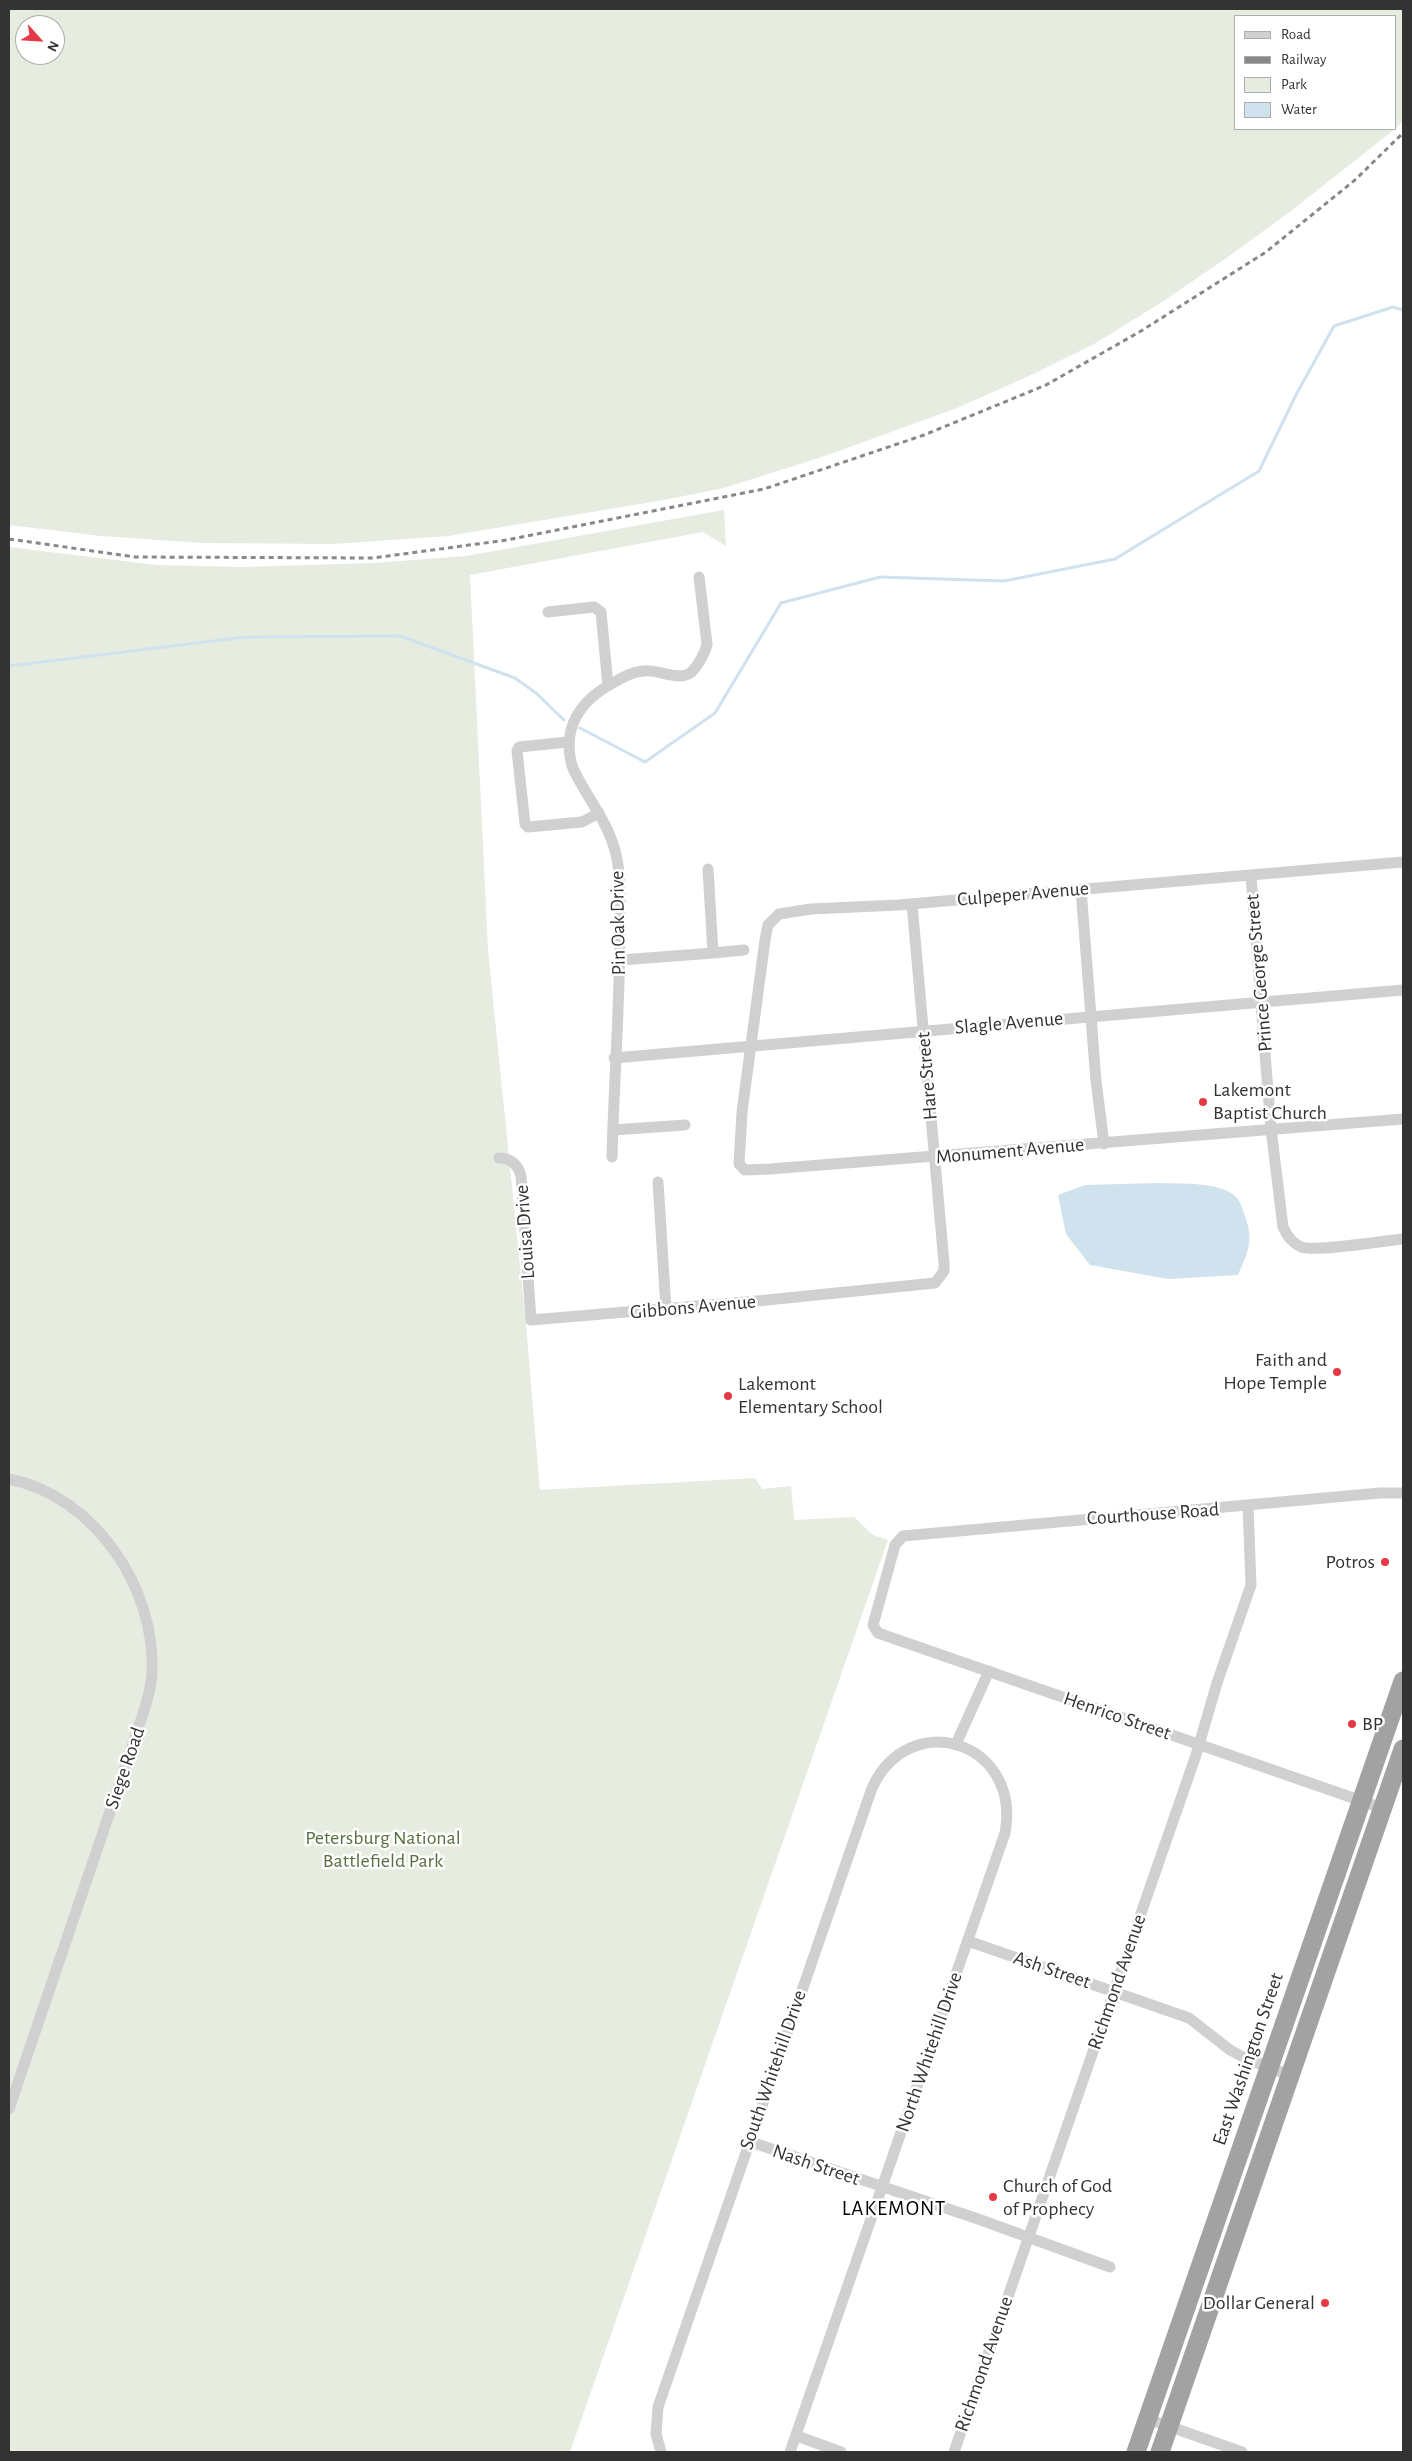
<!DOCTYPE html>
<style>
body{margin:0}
#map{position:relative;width:1412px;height:2461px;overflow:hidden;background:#fff;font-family:"Alegreya Sans",sans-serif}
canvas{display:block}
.frame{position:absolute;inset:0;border:10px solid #333;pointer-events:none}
.legend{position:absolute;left:1234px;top:15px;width:162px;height:115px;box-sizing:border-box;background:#fff;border:1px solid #adadad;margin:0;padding:6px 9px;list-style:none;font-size:15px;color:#333}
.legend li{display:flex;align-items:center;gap:10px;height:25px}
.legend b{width:25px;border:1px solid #adadad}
.north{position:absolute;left:15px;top:15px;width:50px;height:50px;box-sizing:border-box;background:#fff;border:1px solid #adadad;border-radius:50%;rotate:116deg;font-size:14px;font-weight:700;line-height:20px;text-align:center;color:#333}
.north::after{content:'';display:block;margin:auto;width:18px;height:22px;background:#e63946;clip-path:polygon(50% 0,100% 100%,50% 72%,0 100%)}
</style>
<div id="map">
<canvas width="1412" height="2461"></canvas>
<div class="frame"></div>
<ul class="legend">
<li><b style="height:6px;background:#d0d0d0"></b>Road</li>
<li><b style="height:6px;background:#888"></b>Railway</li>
<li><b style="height:14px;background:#e6ecdf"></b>Park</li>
<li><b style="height:14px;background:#cfe2ee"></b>Water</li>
</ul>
<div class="north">N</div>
</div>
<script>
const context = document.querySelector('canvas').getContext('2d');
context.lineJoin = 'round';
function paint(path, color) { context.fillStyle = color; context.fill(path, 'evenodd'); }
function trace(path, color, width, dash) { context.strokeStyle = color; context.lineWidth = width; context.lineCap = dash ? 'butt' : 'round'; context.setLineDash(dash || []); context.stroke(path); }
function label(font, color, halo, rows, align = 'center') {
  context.font = font + ' "Alegreya Sans",sans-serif'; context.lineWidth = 5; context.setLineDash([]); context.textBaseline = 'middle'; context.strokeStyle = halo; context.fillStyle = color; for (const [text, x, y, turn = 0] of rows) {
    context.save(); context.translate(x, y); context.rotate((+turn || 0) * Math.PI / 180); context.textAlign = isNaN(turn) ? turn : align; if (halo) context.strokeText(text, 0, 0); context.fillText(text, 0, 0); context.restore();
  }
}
const green = new Path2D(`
 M 9,9 L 1403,9 L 1403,121 L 1396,128 L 1396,16 L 1236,16 L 1236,129 L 1395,129 L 1291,211 L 1225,259 L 1162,302 L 1094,344 L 1031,375 L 957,408 L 825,456 L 724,488 L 664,500 L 448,536 L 334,544 L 202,543 L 101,536 L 9,525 ZM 25,25 L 55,25 L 55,55 L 25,55 Z
 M 724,510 L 726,546 L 703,532 L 470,575 L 488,950 L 526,1325 L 540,1490 L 755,1478 L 762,1489 L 791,1486 L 794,1520 L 854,1517 L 873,1535 L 888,1540 L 570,2452 L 9,2452 L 9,547 L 157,565 L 243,567 L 373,563 L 466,556 Z`);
const water = new Path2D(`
 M 1158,1183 C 1179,1184 1223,1181 1237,1198 C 1241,1202 1243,1211 1245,1216 C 1254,1241 1248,1252 1238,1275 L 1168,1279 L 1090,1265 L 1066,1234 L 1058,1195 L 1085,1185 Z`);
const stream = new Path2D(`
 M 9,666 L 246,637 L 400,636 L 515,678 L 536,693 L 564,720
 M 580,728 L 645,762 L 715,713 L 781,603 L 880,577 L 1004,581 L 1115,559 L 1259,471 L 1297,393 L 1334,326 L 1393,307 L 1403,310`);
const minor = new Path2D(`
 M 548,612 L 594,607 L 601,612 L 608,686
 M 568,742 L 519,747 L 517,751 L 525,824 L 528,827 L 582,822 L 599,813
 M 1403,862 L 898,905 L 811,909 L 779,914 L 768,925 L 765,940 L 742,1112 L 739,1164 L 745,1170 L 770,1169 L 1403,1119
 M 1251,876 L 1271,1129 L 1283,1227 C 1287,1236 1292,1243 1301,1247 C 1318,1252 1382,1241 1403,1239
 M 1081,889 L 1096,1081 L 1104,1144
 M 713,953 L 744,950
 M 621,960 L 713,953 L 708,869
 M 614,1058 L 1403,990
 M 613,1130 L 685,1125
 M 612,1157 C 614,1080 620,1003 620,926 C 620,899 622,873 614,847 C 605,817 584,794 572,766 C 562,729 579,702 611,684 C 622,678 631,672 643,671 C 657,669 673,679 686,675 C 695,673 705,653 707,644 L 699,577
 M 499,1158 C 510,1158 518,1164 521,1176 L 531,1320 L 757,1301 L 935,1283 L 944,1271 L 944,1263 L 912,904
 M 658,1182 L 666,1309
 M 9,1479 C 94,1496 156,1587 152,1673 C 151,1693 143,1713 137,1732 L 9,2109
 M 956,1744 L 989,1671
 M 1382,1808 L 878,1633 L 873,1625 L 895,1545 L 903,1536 L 1380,1493 L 1403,1493
 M 968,1941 L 1189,2018 L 1230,2050 L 1245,2058 L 1289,2075
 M 748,2141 L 978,2219 L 1110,2267
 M 1148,2419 L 1242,2452
 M 797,2436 L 841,2452
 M 661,2452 L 656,2434 L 658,2407 L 872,1788 C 910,1706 1022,1742 1005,1833 L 790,2452
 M 954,2452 L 1196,1755 L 1217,1683 L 1251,1585 L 1248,1506`);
const trunk = new Path2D(`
 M 1136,2452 L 1403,1681
 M 1160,2452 L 1403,1749`);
const rail = new Path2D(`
 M 9,539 L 135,557 L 373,558 L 507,540 L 764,489 L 924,435 L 1046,385 L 1141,331 L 1266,252 L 1355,180 L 1403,133`);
const markers = [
 [1203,1102,5,"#e63946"],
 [1337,1372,5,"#e63946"],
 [728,1396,5,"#e63946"],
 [1385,1562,5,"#e63946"],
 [1352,1724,5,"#e63946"],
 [993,2197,5,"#e63946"],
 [1325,2303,5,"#e63946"]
];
const streetNames = [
 ["Culpeper Avenue",1023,894,-5],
 ["Pin Oak Drive",618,923,-91],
 ["Prince George Street",1259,973,-95],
 ["Slagle Avenue",1009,1023,-5],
 ["Hare Street",927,1076,-95],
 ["Monument Avenue",1010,1151,-5],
 ["Louisa Drive",525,1232,-94],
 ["Gibbons Avenue",693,1307,-5],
 ["Courthouse Road",1153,1514,-4],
 ["Henrico Street",1117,1716,19],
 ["Siege Road",125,1768,-71],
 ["Ash Street",1052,1970,19],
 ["Richmond Avenue",1117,1982,-71],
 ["North Whitehill Drive",929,2052,-71],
 ["East Washington Street",1248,2059,-71],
 ["South Whitehill Drive",773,2070,-71],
 ["Nash Street",816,2165,19],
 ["Richmond Avenue",984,2364,-71]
];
const poiNames = [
 ["Lakemont",1213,1090],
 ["Baptist Church",1213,1113],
 ["Faith and",1327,1360,"right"],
 ["Hope Temple",1327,1383,"right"],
 ["Lakemont",738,1384],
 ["Elementary School",738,1407],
 ["Potros",1375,1562,"right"],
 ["BP",1362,1724],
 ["Church of God",1003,2186],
 ["of Prophecy",1003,2209],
 ["Dollar General",1315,2303,"right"]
];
const parkNames = [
 ["Petersburg National",383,1838],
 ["Battlefield Park",383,1861]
];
const neighbourhoodNames = [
 ["LAKEMONT",894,2209]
];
paint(green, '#e6ecdf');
paint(water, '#cfe2ee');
trace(stream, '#cfe2ee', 3);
trace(minor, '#d0d0d0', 11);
trace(trunk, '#a2a2a2', 19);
trace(rail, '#888', 3, [5, 4]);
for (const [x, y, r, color] of markers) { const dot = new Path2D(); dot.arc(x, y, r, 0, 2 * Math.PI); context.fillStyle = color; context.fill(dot); trace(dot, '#fff', 2); }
label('20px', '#333', '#fff', streetNames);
label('20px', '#333', '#fff', poiNames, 'left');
label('20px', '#56703f', '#fff', parkNames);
context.letterSpacing = '1px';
label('21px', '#000', '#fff', neighbourhoodNames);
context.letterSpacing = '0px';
</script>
